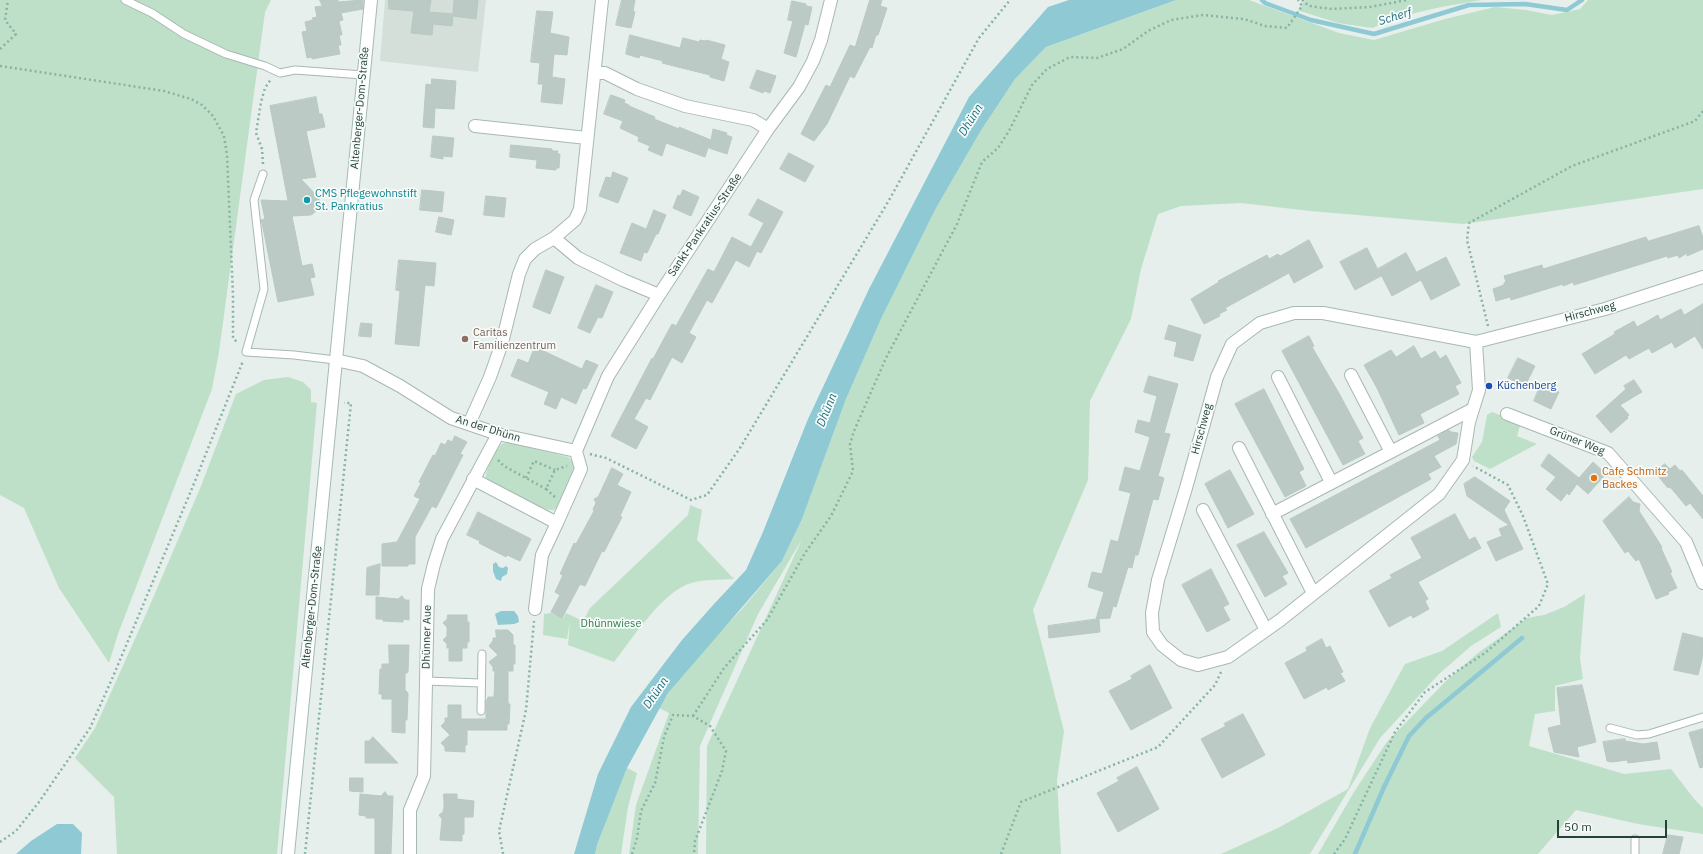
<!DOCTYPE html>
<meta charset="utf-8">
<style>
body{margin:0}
#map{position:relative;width:1703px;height:854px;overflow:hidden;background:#e6efeb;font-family:"IBM Plex Sans",sans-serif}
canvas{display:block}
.scale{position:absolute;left:1557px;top:820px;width:110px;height:18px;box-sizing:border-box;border:2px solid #24423a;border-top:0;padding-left:5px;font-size:12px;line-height:14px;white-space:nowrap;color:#24423a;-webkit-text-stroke:3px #f7fbf9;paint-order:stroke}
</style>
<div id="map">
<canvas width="1703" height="854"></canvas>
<div class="scale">50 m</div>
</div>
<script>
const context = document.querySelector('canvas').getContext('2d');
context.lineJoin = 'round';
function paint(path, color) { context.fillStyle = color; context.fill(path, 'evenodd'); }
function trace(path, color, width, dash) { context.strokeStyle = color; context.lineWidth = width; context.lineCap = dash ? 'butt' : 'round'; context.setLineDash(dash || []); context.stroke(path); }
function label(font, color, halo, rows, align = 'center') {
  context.font = font + ' "IBM Plex Sans",sans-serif'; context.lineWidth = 3.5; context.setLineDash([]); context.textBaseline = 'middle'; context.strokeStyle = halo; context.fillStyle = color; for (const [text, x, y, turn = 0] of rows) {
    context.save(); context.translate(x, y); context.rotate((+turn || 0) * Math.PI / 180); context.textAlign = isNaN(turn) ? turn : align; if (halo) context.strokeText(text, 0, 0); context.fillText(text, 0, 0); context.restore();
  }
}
const built = new Path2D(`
 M 385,0 L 486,0 L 478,72 L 380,61 Z`);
const green = new Path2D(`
 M 0,0 L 271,0 L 265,12 L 219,352 L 212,389 L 118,634 L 109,663 L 59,588 L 24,508 L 0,495 Z
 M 1176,0 L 1249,0 L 1339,33 L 1374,40 L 1445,19 L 1495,7 L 1526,10 L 1552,15 L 1580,9 L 1588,0 L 1703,0 L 1703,189 L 1463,224 L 1310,211 L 1241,203 L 1181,206 L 1158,214 L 1141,269 L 1131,319 L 1090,401 L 1088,480 L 1033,610 L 1064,731 L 1057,780 L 1061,854 L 706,854 L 707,746 L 802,539 L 758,614 L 700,746 L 698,854 L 629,854 L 636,805 L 669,713 L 659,708 L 668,693 L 713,639 L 742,609 L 782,561 L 802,519 L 846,399 L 881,319 L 935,210 L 980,132 L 1015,79 L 1046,47 Z
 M 1305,0 L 1482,0 L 1441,7 L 1402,16 L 1372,28 L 1338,23 L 1300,11 L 1298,10 Z
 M 288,377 L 303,382 L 311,390 L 311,402 L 317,403 L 277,854 L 117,854 L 114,797 L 75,758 L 95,728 L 147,612 L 201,486 L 236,394 L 264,380 Z
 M 1492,412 L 1516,421 L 1520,426 L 1517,436 L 1537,444 L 1490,469 L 1474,461 L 1472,457 L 1482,442 L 1487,415 Z
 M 508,442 L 568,457 C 570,459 573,461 575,464 C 579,473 563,497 558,506 L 554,510 C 537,511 509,492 493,484 C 490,482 487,480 486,477 C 485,471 496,451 500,446 C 502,443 505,443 508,442 Z
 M 690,505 L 702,510 L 697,540 L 734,579 C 721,580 704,579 691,583 C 662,592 633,638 614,662 L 568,645 L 570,622 L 567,639 L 543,635 L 544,614 L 551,613 L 563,618 L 566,613 L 583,621 L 590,608 L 688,515 Z
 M 1585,594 L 1580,658 L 1583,679 L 1555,686 L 1555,711 L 1535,714 L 1529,746 L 1624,774 L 1671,769 L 1695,800 L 1703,808 L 1703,834 L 1638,824 L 1576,810 L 1538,854 L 1318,854 L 1354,792 L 1386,743 L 1446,681 L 1478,653 L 1527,618 L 1544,615 L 1564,607 Z
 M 1498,613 L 1501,627 L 1471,646 L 1439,674 L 1380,738 L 1310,854 L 1221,854 L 1278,828 L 1348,789 L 1370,728 L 1405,664 L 1442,651 Z
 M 627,768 L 637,773 L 628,807 L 621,854 L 595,854 L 597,845 Z`);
const water = new Path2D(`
 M 1069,0 L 1176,0 L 1046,47 L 1015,79 L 980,132 L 935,210 L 881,319 L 846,399 L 802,519 L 782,561 L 668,693 L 627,768 L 597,845 L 595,854 L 574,854 L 598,774 L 631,707 L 682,640 L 714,604 L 746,570 L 763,532 L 808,419 L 869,289 L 969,97 L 1048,7 Z
 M 496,562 L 499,567 L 503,568 L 506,566 L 508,568 L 507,574 L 502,577 L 501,581 L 496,579 L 493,571 L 493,564 Z
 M 501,611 L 514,611 L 518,616 L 519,622 L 514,624 L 498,625 L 495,614 Z
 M 57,824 L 73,824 L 82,833 L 81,854 L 16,854 L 31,841 Z`);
const stream = new Path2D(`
 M 1262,0 L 1265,3 L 1311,20 L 1374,34 L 1469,5 L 1525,4 L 1567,10 L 1582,0
 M 1355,854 L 1384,787 L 1409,736 L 1426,718 L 1522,638`);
const building = new Path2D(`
 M 320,0 L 338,0 L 338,2 L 363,0 L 363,9 L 341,13 L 343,20 L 339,21 L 342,35 L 339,35 L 341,45 L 338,45 L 340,54 L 312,59 L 312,57 L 307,58 L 302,32 L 307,31 L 305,22 L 313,20 L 312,18 L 317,17 L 315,7 L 322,6 Z
 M 389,0 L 431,0 L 429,12 L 453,14 L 454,0 L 478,0 L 476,19 L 453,16 L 452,26 L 433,24 L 432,35 L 411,33 L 414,11 L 389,9 Z
 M 622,0 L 635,0 L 633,11 L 635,12 L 631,28 L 616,25 Z
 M 870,0 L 882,0 L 880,6 L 887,8 L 878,35 L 876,35 L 872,48 L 870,47 L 854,78 L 850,76 L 827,124 L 814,141 L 801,134 L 826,85 L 830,87 L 850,45 L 855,47 Z
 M 792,1 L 806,4 L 806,6 L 812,7 L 808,25 L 805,24 L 796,57 L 784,53 L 793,21 L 788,20 Z
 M 537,11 L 553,12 L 550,33 L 569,37 L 567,55 L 554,54 L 552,77 L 565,79 L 562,104 L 541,102 L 543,84 L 538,84 L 540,63 L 531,62 Z
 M 630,35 L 680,48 L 683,38 L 699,42 L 700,40 L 706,41 L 706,40 L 725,45 L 721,59 L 729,62 L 724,81 L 710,77 L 710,75 L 662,63 L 663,61 L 640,55 L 639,58 L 626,54 Z
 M 757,70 L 776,76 L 770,93 L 764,91 L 763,93 L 750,88 Z
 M 432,79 L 456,81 L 454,109 L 435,108 L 434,128 L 423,127 L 426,84 L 431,85 Z
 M 611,95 L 625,100 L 624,103 L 629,105 L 629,106 L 655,117 L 654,119 L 679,129 L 679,127 L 711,140 L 713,129 L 727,133 L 726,135 L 732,137 L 727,154 L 709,148 L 710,142 L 705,157 L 666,143 L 662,156 L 648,150 L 650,146 L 638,141 L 639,137 L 620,128 L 623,121 L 604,114 Z
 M 316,97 L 319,114 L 322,114 L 325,127 L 306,131 L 316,177 L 301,179 L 318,197 L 320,202 L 319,207 L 315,212 L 311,215 L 292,216 L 302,266 L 312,264 L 315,277 L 310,278 L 314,295 L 278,302 L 262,223 L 261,220 L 265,219 L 261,200 L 288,201 L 270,106 Z
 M 433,136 L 454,138 L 452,157 L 443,156 L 443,159 L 431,157 Z
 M 511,145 L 552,149 L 552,151 L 558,151 L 557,154 L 560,154 L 559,168 L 556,168 L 556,170 L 536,168 L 537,160 L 510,157 Z
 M 789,153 L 814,166 L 805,182 L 780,169 Z
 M 613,172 L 628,178 L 618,203 L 599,196 L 606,177 L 611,178 Z
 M 422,190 L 444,192 L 442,212 L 420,210 Z
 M 683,190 L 699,197 L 691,216 L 673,208 L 678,195 L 680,196 Z
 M 486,196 L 506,198 L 504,217 L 484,215 Z
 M 758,199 L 783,212 L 761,253 L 757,251 L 749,267 L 736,260 L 712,303 L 707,300 L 689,333 L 696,337 L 682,363 L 672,357 L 650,400 L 646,398 L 634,419 L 648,427 L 636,449 L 611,436 L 652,358 L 653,359 L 672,324 L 676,326 L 708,269 L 714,272 L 732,237 L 751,247 L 764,223 L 749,215 Z
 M 654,210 L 666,215 L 658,234 L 656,234 L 647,253 L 644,252 L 641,261 L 620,253 L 632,223 L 646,229 Z
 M 439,217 L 454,220 L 451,235 L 436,232 Z
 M 1699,226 L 1703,238 L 1703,249 L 1687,256 L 1687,253 L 1679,258 L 1678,255 L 1668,258 L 1667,256 L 1574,285 L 1573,282 L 1563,286 L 1563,284 L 1511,300 L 1510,297 L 1496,301 L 1493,289 L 1504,285 L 1504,283 L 1506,282 L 1504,276 L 1542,265 L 1543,269 L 1646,237 L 1648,241 Z
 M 1309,240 L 1323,267 L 1294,283 L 1289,273 L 1225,308 L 1227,310 L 1219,314 L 1220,316 L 1204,324 L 1191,299 L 1219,282 L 1218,281 L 1267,255 L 1269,259 L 1278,254 L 1280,256 Z
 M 1367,248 L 1381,276 L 1355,290 L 1340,262 Z
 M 1406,253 L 1419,277 L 1417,272 L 1446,257 L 1460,285 L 1431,300 L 1421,280 L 1392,296 L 1378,269 Z
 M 399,260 L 436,263 L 434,286 L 425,285 L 419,346 L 395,344 L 400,291 L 396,290 Z
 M 546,270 L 564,277 L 550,314 L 533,307 Z
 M 596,285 L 613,292 L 602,318 L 598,317 L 590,333 L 578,328 Z
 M 1703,304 L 1703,349 L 1695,336 L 1675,348 L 1672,342 L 1652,353 L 1649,348 L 1629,359 L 1626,355 L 1595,374 L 1582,354 L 1615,334 L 1614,332 L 1634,321 L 1637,327 L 1658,315 L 1660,320 L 1681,309 L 1684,315 Z
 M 361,323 L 372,324 L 371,337 L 359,336 Z
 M 1169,325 L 1201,335 L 1193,361 L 1174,356 L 1177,342 L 1165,339 Z
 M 1309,336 L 1314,346 L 1312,347 L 1340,395 L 1363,438 L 1358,441 L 1365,454 L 1343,465 L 1282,351 Z
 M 1414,346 L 1421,359 L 1435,351 L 1440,359 L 1446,355 L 1461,383 L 1455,386 L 1459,394 L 1420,414 L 1424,423 L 1399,435 L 1377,388 L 1364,365 L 1391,350 L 1396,357 Z
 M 535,347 L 582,369 L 586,360 L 598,365 L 586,389 L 583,388 L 576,404 L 561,397 L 556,409 L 544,404 L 549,392 L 511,376 L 518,359 L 528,363 Z
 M 1518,358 L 1535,366 L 1525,386 L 1508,378 Z
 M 1149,376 L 1178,384 L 1164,433 L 1170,434 L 1158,476 L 1164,478 L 1158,500 L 1153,499 L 1138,555 L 1135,555 L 1132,568 L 1128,567 L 1116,607 L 1113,606 L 1110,618 L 1096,619 L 1104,592 L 1088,587 L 1092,572 L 1102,574 L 1111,540 L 1118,542 L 1131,493 L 1119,490 L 1125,467 L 1140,471 L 1150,437 L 1135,432 L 1138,420 L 1150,423 L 1157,396 L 1144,392 Z
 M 1634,380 L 1642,392 L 1620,405 L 1629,415 L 1627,417 L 1628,418 L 1611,433 L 1596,416 L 1626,389 L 1624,386 Z
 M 1541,384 L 1559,392 L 1551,409 L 1534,401 Z
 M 1264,389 L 1304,469 L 1299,472 L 1306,486 L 1285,497 L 1235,404 Z
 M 1449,430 L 1451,432 L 1458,433 L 1456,444 L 1434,456 L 1441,467 L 1428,474 L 1431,479 L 1306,548 L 1290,519 L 1440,440 L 1438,436 Z
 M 455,436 L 467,442 L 460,454 L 463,455 L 436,508 L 432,506 L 415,537 L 415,564 L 408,564 L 408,566 L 382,566 L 382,544 L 397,542 L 420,499 L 414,496 L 421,483 L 419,482 L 433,455 L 435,456 L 441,443 L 445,445 L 448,440 L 452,442 Z
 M 1549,454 L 1579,478 L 1593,462 L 1606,474 L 1588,494 L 1577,484 L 1569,495 L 1567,493 L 1561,501 L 1546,489 L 1556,477 L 1541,466 Z
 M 1665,464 L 1670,469 L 1675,465 L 1680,471 L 1682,470 L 1703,496 L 1703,519 L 1690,503 L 1686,506 L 1671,488 L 1667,487 L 1655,472 Z
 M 612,468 L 623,474 L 617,485 L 631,492 L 620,516 L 622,517 L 604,552 L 602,551 L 585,586 L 580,584 L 562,618 L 551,612 L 560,595 L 555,592 L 563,575 L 560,574 L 574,543 L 576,544 L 594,511 L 593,509 L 596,503 L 594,499 L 598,497 Z
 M 1230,470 L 1254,514 L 1228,528 L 1205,484 Z
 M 1475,477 L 1510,501 L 1504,510 L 1523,549 L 1496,561 L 1487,542 L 1502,536 L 1499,529 L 1509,525 L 1467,496 L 1464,484 Z
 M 1629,497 L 1633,502 L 1640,504 L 1639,511 L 1662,547 L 1661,548 L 1672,572 L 1670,573 L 1677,588 L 1668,592 L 1669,594 L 1656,599 L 1639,559 L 1636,561 L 1628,551 L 1625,553 L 1603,521 Z
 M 478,512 L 531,539 L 520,561 L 507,555 L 506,557 L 479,543 L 480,541 L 467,535 Z
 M 1455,514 L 1469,540 L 1475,537 L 1481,548 L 1418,582 L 1428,599 L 1425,601 L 1429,609 L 1413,618 L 1411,615 L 1389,627 L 1369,591 L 1392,578 L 1390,575 L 1422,558 L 1411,538 Z
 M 1264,532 L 1288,573 L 1282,576 L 1287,584 L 1265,597 L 1237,545 Z
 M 380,564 L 379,595 L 366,595 L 367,568 Z
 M 1211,569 L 1229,604 L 1223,607 L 1230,620 L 1207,632 L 1182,585 Z
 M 402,596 L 405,600 L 409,600 L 409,620 L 403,619 L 403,622 L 383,621 L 383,619 L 376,619 L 376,597 L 398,599 Z
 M 448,615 L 467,615 L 467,622 L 469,622 L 469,642 L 467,642 L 467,648 L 462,648 L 462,661 L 449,661 L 449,648 L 447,648 L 447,644 L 443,640 L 447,636 L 447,627 L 443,623 L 447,619 Z
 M 1099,619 L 1100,632 L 1049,638 L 1048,626 Z
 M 496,630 L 508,630 L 513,635 L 513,645 L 515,645 L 515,664 L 513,664 L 513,671 L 508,671 L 508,704 L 510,704 L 509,724 L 507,724 L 507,730 L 467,730 L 467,745 L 465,745 L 465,752 L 445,751 L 445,747 L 441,743 L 450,735 L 441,726 L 445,722 L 445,718 L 448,718 L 448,705 L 461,705 L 461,719 L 486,719 L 486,702 L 488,697 L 494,697 L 495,671 L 493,671 L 493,667 L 489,662 L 498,655 L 489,646 L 493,641 L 493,638 L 496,638 Z
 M 1683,633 L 1703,638 L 1703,655 L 1698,675 L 1674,670 Z
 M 1322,639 L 1326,648 L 1330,646 L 1343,672 L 1340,673 L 1345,681 L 1328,690 L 1327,687 L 1304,699 L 1285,663 L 1307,651 L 1306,648 Z
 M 389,645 L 409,645 L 408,672 L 405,674 L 405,690 L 408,693 L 407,720 L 405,720 L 405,733 L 392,732 L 392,699 L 382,699 L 382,694 L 379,694 L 380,669 L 382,669 L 382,664 L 389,664 Z
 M 1150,665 L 1172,708 L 1131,730 L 1109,691 L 1132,679 L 1131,676 Z
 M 1582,685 L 1596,742 L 1577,747 L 1579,757 L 1554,752 L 1548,728 L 1561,725 L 1557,688 Z
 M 1243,714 L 1265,755 L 1222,778 L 1201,739 L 1226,726 L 1224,724 Z
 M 1703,729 L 1703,767 L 1700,768 L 1689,733 Z
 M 373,737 L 398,763 L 365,763 L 365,741 L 369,741 Z
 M 1625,739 L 1625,741 L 1643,744 L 1657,742 L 1660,759 L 1628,763 L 1627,760 L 1612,762 L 1607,761 L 1603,742 Z
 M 1137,767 L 1159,809 L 1118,832 L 1097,793 L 1119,781 L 1117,778 Z
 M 350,778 L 363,778 L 363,792 L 350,791 Z
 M 385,792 L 388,796 L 393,796 L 391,854 L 375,854 L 375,818 L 366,818 L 366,816 L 359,815 L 360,794 L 381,796 Z
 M 444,794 L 457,794 L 457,799 L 474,801 L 473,817 L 464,817 L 464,834 L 462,834 L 462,841 L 440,840 L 442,819 L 439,815 L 443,812 L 444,807 Z
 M 1668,835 L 1683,837 L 1679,854 L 1663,854 Z`);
const path = new Path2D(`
 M 1302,0 L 1309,6 L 1332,9 L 1370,7 L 1407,0
 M 0,49 L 16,34 L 5,20 L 8,0
 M 0,66 L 164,91 L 191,99 L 202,105 L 213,116 L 224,136 L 227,155 L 233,295 L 233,338 L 238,343
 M 263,164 L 262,149 L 256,133 L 261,102 L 265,88 L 271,79
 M 1488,326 L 1467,240 L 1469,223 L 1572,166 L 1695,121 L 1703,111
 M 590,454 L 606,458 L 691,500 L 707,495 L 740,448 L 888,202 L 979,38 L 1010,0
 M 498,460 L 504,466 L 546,489
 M 526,478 L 534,461 L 555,470
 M 555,497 L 546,489 L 555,470 L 567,466
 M 693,716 L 724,668 L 767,620 L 805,553 L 831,516 L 853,471 L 850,444 L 854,431 L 886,358 L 957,224 L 982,162 L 998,148 L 1009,131 L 1032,85 L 1047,69 L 1070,57 L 1097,58 L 1123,49 L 1148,31 L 1171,20 L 1203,15 L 1244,19 L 1265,26 L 1287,28 L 1302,6 L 1298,0
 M 0,842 L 16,831 L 39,802 L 90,728 L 112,679 L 193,486 L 243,361
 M 305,854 L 351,403 L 344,403
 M 503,854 L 499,831 L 526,710 L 534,621
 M 632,854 L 637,838 L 641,811 L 655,783 L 664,737 L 673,715 L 693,716 L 710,726 L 726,751 L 722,771 L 695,841 L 694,854
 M 1001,854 L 1021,802 L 1158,747 L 1215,685 L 1221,672
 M 1334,854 L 1345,839 L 1395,732 L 1425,692 L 1485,653 L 1539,606 L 1548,584 L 1523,516 L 1508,485 L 1473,466`);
const lane = new Path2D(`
 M 125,0 L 152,13 L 184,34 L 226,54 L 265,66 L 280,73 L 295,70 L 363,75
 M 263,174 L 254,200 L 264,289 L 246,352 L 294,355 L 335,360
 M 426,681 L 481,683
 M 481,711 L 482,654
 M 1610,728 L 1637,735 L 1649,734 L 1703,717
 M 1635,854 L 1635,839`);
const street = new Path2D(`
 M 594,73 L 605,73 L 637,89 L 685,106 L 753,120 L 768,129
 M 475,126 L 587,138
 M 554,238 L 578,258 L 623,280 L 659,295
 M 1476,342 L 1479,390 L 1469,422 L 1463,460 L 1439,494 L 1279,621 L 1228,657 L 1198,665 L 1181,660 L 1162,645 L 1153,632 L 1152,613 L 1158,580 L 1186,488 L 1217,377 L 1232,344 L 1260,323 L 1294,313 L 1323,313 L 1476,342 L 1605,309 L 1703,277
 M 335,360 L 363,366 L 400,386 L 451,418 L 498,434 L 576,451
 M 1351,375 L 1391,452
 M 1278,377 L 1331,482
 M 1507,414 L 1608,453 L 1686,542 L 1703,583
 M 469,424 L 490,377 L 502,343 L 519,274 L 525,259 L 535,249 L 554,238 L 575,220 L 580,209 L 602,0
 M 1239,448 L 1313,593
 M 576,451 L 608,376 L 659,295 L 768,129 L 799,87 L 813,61 L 821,40 L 831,0
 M 473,479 L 557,523 L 542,555 L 535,609
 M 1203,510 L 1266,630
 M 1272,514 L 1473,409
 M 557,523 L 581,469 L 576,451
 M 410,854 L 410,810 L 424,776 L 428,589 L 434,564 L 442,539 L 498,434`);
const secondary = new Path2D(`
 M 288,854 L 371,0`);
const markers = [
 [307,200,4,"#0f9aa8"],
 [465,339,4,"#8d6e63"],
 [1489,386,4,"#1a4fb4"],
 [1594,478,4,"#e8710a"]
];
const streetNames = [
 ["Altenberger-Dom-Straße",360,108,-85],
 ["Sankt-Pankratius-Straße",705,225,-56],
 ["Hirschweg",1590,312,-15],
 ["An der Dhünn",488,429,17],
 ["Hirschweg",1202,429,-75],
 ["Grüner Weg",1577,441,22],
 ["Altenberger-Dom-Straße",312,607,-84],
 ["Dhünner Aue",427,637,-89]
];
const cultureNames = [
 ["CMS Pflegewohnstift",315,194],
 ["St. Pankratius",315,207]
];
const educationNames = [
 ["Caritas",473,333],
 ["Familienzentrum",473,346]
];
const transitNames = [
 ["Küchenberg",1497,386]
];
const foodNames = [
 ["Cafe Schmitz",1602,472],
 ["Backes",1602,485]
];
const parkNames = [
 ["Dhünnwiese",611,624]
];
const waterNames = [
 ["Scherf",1395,17,-17],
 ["Dhünn",971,120,-58],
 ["Dhünn",827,410,-68],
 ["Dhünn",656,693,-56]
];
paint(built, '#d4dfda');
paint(green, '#bfe0c8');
paint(water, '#8ec9d4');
trace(stream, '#8ec9d4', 4.5);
paint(building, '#bbcac4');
trace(building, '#b8c9c2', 1);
trace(lane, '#a8b8b2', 9);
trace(street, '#a8b8b2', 14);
trace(secondary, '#a4bbb3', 14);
trace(path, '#86b3a5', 2.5, [2, 3]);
trace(lane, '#fff', 7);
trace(street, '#fff', 12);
trace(secondary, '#fff', 12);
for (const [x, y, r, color] of markers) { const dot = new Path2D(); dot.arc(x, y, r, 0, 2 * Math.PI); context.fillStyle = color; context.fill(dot); trace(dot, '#f7fbf9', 1.5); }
label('11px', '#24423a', '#f7fbf9', streetNames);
label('11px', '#0d838f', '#f7fbf9', cultureNames, 'left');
label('11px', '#785e54', '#f7fbf9', educationNames, 'left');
label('11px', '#164399', '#f7fbf9', transitNames, 'left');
label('11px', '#c56008', '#f7fbf9', foodNames, 'left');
label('11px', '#2d7a4b', '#f7fbf9', parkNames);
label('italic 12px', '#1c6f80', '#f7fbf9', waterNames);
</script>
